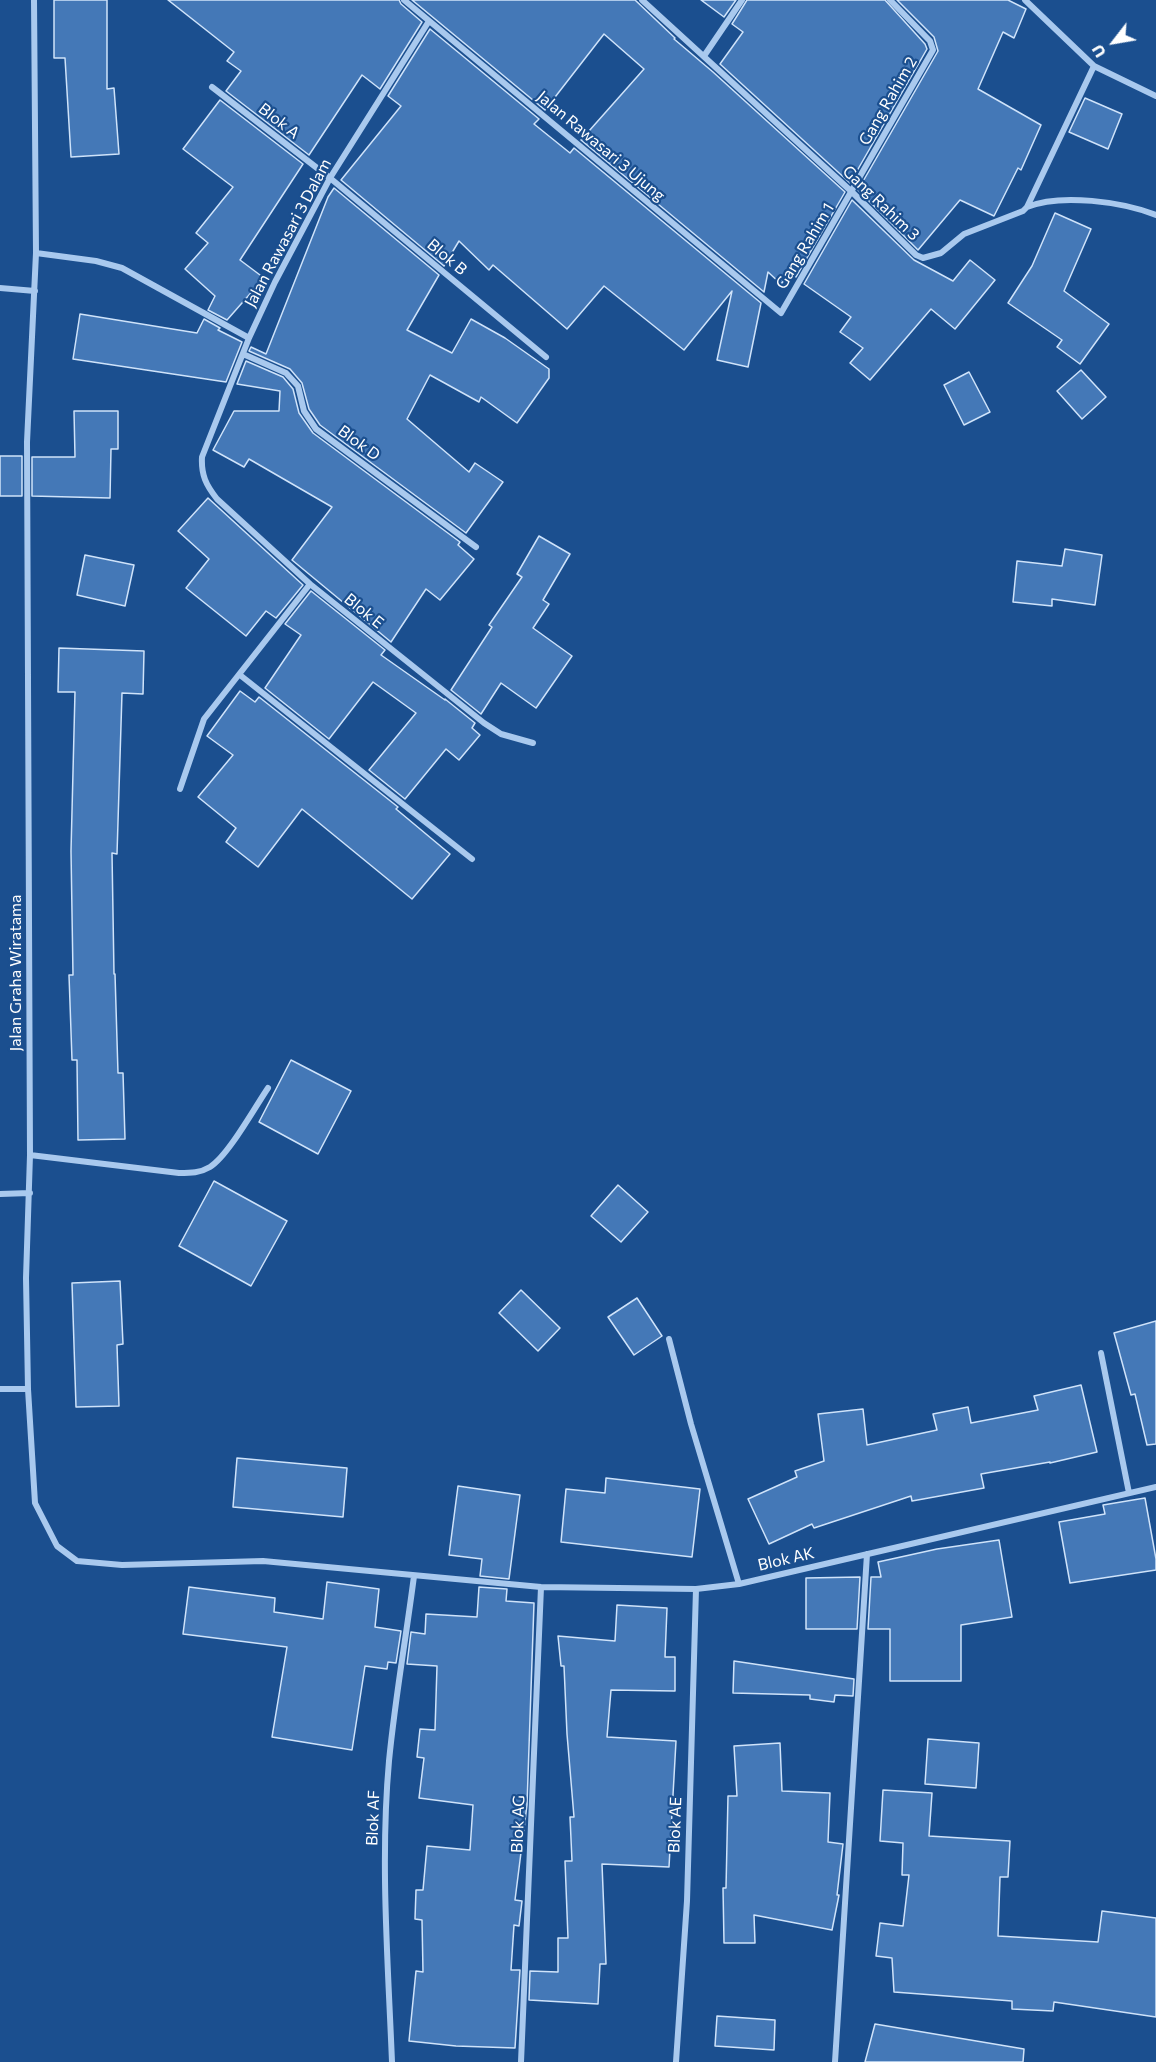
<!DOCTYPE html>
<style>
body{margin:0}
#map{position:relative;width:1156px;height:2062px;overflow:hidden;background:#1b4f8f;font-family:Commissioner,sans-serif}
canvas{display:block}
.north{position:absolute;left:1084px;top:12px;width:60px;height:60px;-webkit-text-stroke:4px #1b4f8f;paint-order:stroke;rotate:239deg;font-size:16px;font-weight:700;line-height:24px;text-align:center;color:#fff}
.north::after{content:'';display:block;margin:auto;width:21px;height:27px;background:#fff;clip-path:polygon(50% 0,100% 100%,50% 72%,0 100%)}
</style>
<div id="map">
<canvas width="1156" height="2062"></canvas>
<div class="north">U</div>
</div>
<script>
const context = document.querySelector('canvas').getContext('2d');
context.lineJoin = 'round';
function paint(path, color) { context.fillStyle = color; context.fill(path, 'evenodd'); }
function trace(path, color, width, dash) { context.strokeStyle = color; context.lineWidth = width; context.lineCap = dash ? 'butt' : 'round'; context.setLineDash(dash || []); context.stroke(path); }
function label(font, color, halo, rows, align = 'center') {
  context.font = font + ' Commissioner,sans-serif'; context.lineWidth = 4.5; context.setLineDash([]); context.textBaseline = 'middle'; context.strokeStyle = halo; context.fillStyle = color; for (const [text, x, y, turn = 0] of rows) {
    context.save(); context.translate(x, y); context.rotate((+turn || 0) * Math.PI / 180); context.textAlign = isNaN(turn) ? turn : align; if (halo) context.strokeText(text, 0, 0); context.fillText(text, 0, 0); context.restore();
  }
}
const building = new Path2D(`
 M 54,0 L 107,0 L 107,89 L 114,88 L 119,154 L 71,157 L 65,58 L 54,58 Z
 M 168,0 L 399,0 L 401,4 L 422,22 L 380,89 L 362,75 L 309,155 L 226,91 L 241,71 L 227,61 L 234,52 Z
 M 412,0 L 635,0 L 675,38 L 674,39 L 713,72 L 845,192 L 796,277 L 790,273 L 781,284 L 768,272 L 764,292 L 581,140 L 644,69 L 604,34 L 545,110 Z
 M 701,0 L 736,0 L 724,17 Z
 M 747,0 L 885,0 L 925,44 L 927,49 L 850,183 L 720,64 L 743,32 L 732,24 Z
 M 897,0 L 1008,0 L 1026,9 L 1014,38 L 1003,32 L 978,89 L 1041,125 L 1021,170 L 1018,168 L 994,216 L 960,200 L 918,250 L 858,190 L 938,51 L 934,37 Z
 M 430,29 L 539,119 L 534,124 L 570,153 L 574,148 L 761,303 L 748,367 L 717,360 L 732,291 L 684,350 L 604,286 L 567,329 L 493,265 L 489,270 L 459,241 L 444,266 L 341,180 L 401,106 L 388,96 Z
 M 1085,98 L 1122,114 L 1108,149 L 1069,132 Z
 M 220,100 L 303,164 L 240,260 L 264,278 L 227,320 L 208,310 L 215,296 L 185,269 L 208,243 L 196,233 L 233,187 L 183,149 Z
 M 334,188 L 439,275 L 407,330 L 452,353 L 471,319 L 505,338 L 549,369 L 549,378 L 517,423 L 481,397 L 479,402 L 430,375 L 407,419 L 469,472 L 475,463 L 503,482 L 466,533 L 320,425 L 309,409 L 302,383 L 290,369 L 249,351 L 251,347 L 266,354 L 328,197 Z
 M 852,200 L 914,260 L 953,281 L 970,260 L 995,280 L 955,329 L 931,309 L 870,380 L 850,363 L 863,348 L 840,332 L 851,317 L 804,284 Z
 M 1055,213 L 1091,229 L 1064,291 L 1109,324 L 1080,364 L 1057,347 L 1062,340 L 1008,303 L 1032,266 Z
 M 80,314 L 197,333 L 204,319 L 220,328 L 218,330 L 242,342 L 226,382 L 73,359 Z
 M 246,361 L 283,377 L 293,389 L 299,413 L 313,433 L 460,542 L 458,545 L 474,559 L 440,600 L 426,589 L 391,642 L 292,560 L 332,507 L 249,459 L 244,467 L 213,450 L 234,411 L 279,411 L 280,391 L 237,384 Z
 M 1081,370 L 1106,397 L 1082,419 L 1057,391 Z
 M 969,372 L 990,412 L 964,425 L 944,385 Z
 M 74,411 L 118,411 L 118,449 L 111,449 L 110,498 L 32,496 L 32,457 L 75,457 Z
 M 0,456 L 22,456 L 22,496 L 0,496 Z
 M 208,498 L 303,585 L 276,618 L 266,611 L 246,636 L 186,588 L 209,559 L 178,531 Z
 M 539,536 L 570,554 L 543,600 L 549,604 L 533,628 L 572,656 L 536,708 L 501,683 L 481,714 L 451,690 L 492,627 L 489,625 L 522,577 L 517,574 Z
 M 1065,549 L 1102,555 L 1095,605 L 1052,599 L 1052,606 L 1013,602 L 1017,561 L 1062,566 Z
 M 85,555 L 134,565 L 125,606 L 77,595 Z
 M 311,591 L 385,650 L 381,655 L 445,700 L 445,699 L 475,723 L 472,728 L 480,735 L 459,760 L 446,749 L 405,799 L 369,770 L 416,713 L 373,682 L 329,739 L 265,688 L 301,635 L 285,624 Z
 M 59,648 L 144,651 L 143,694 L 122,693 L 117,854 L 112,853 L 114,974 L 115,974 L 118,1073 L 123,1073 L 125,1139 L 78,1140 L 77,1060 L 72,1060 L 69,975 L 73,975 L 71,851 L 75,692 L 58,692 Z
 M 240,691 L 255,702 L 259,697 L 398,807 L 396,809 L 450,854 L 412,899 L 302,809 L 258,867 L 226,842 L 236,828 L 198,797 L 233,755 L 207,736 Z
 M 291,1060 L 351,1091 L 318,1154 L 259,1122 Z
 M 214,1181 L 287,1221 L 251,1286 L 179,1246 Z
 M 618,1185 L 648,1212 L 621,1242 L 591,1216 Z
 M 120,1281 L 123,1344 L 117,1345 L 119,1406 L 76,1407 L 72,1283 Z
 M 521,1290 L 560,1328 L 538,1351 L 499,1313 Z
 M 637,1298 L 662,1336 L 634,1355 L 608,1317 Z
 M 1156,1321 L 1156,1444 L 1147,1445 L 1135,1394 L 1131,1395 L 1114,1333 Z
 M 1081,1385 L 1097,1452 L 1050,1463 L 1050,1462 L 981,1474 L 984,1488 L 912,1501 L 911,1496 L 814,1528 L 812,1524 L 769,1544 L 748,1499 L 797,1477 L 795,1471 L 824,1461 L 818,1414 L 863,1409 L 867,1445 L 937,1430 L 933,1414 L 968,1407 L 971,1423 L 1038,1410 L 1034,1396 Z
 M 237,1458 L 347,1468 L 343,1517 L 233,1507 Z
 M 606,1478 L 700,1489 L 692,1557 L 561,1542 L 566,1489 L 605,1493 Z
 M 458,1486 L 520,1495 L 509,1579 L 480,1576 L 482,1559 L 449,1555 Z
 M 1145,1498 L 1156,1559 L 1156,1570 L 1070,1583 L 1059,1522 L 1105,1514 L 1103,1505 Z
 M 999,1540 L 1012,1617 L 961,1625 L 961,1681 L 890,1681 L 890,1629 L 868,1629 L 871,1577 L 881,1577 L 878,1562 L 937,1549 Z
 M 860,1577 L 857,1629 L 806,1629 L 806,1578 Z
 M 327,1582 L 379,1589 L 375,1627 L 401,1631 L 396,1663 L 388,1662 L 387,1669 L 365,1666 L 352,1750 L 272,1737 L 287,1647 L 183,1634 L 189,1587 L 275,1598 L 274,1612 L 323,1619 Z
 M 479,1587 L 507,1589 L 506,1601 L 534,1603 L 527,1805 L 515,1900 L 522,1901 L 519,1926 L 514,1925 L 511,1970 L 520,1970 L 515,2048 L 456,2046 L 409,2041 L 416,1971 L 423,1972 L 422,1920 L 415,1919 L 416,1890 L 423,1890 L 427,1846 L 470,1850 L 473,1805 L 419,1798 L 424,1758 L 417,1757 L 420,1729 L 435,1730 L 437,1666 L 407,1664 L 411,1632 L 425,1634 L 426,1614 L 477,1617 Z
 M 617,1605 L 667,1608 L 665,1657 L 675,1657 L 675,1691 L 611,1690 L 607,1737 L 676,1741 L 669,1867 L 602,1864 L 606,1964 L 600,1964 L 598,2004 L 529,2000 L 530,1971 L 558,1972 L 558,1938 L 568,1938 L 565,1861 L 572,1861 L 570,1817 L 574,1817 L 567,1734 L 564,1666 L 561,1666 L 558,1636 L 615,1641 Z
 M 734,1661 L 854,1679 L 853,1696 L 835,1695 L 834,1702 L 810,1699 L 810,1695 L 733,1693 Z
 M 928,1739 L 979,1743 L 976,1788 L 925,1784 Z
 M 780,1743 L 782,1791 L 830,1793 L 828,1842 L 843,1844 L 837,1895 L 839,1895 L 832,1930 L 754,1915 L 755,1943 L 724,1943 L 723,1888 L 726,1888 L 728,1796 L 737,1796 L 734,1746 Z
 M 883,1790 L 932,1793 L 929,1836 L 1010,1841 L 1008,1877 L 1000,1877 L 998,1936 L 1098,1942 L 1102,1911 L 1156,1918 L 1156,2017 L 1054,2002 L 1053,2011 L 1012,2009 L 1012,2001 L 894,1992 L 892,1958 L 876,1956 L 880,1923 L 903,1926 L 909,1875 L 902,1875 L 903,1843 L 880,1841 Z
 M 717,2016 L 775,2020 L 774,2050 L 715,2046 Z
 M 875,2024 L 1024,2049 L 1023,2062 L 865,2062 Z`);
const minor = new Path2D(`
 M 34,0 L 36,253 L 27,442 L 30,1155 L 26,1278 L 28,1389 L 35,1503 L 57,1546 L 77,1561 L 122,1565 L 263,1561 L 541,1587 L 696,1589 L 739,1584 L 1156,1487
 M 404,0 L 781,313 L 933,50 L 930,41 L 890,0
 M 642,0 L 852,192 L 916,255 L 923,258 L 941,253 L 964,234 L 1023,211 L 1027,207 L 1094,66
 M 1025,0 L 1094,66 L 1156,96
 M 429,21 L 330,178 L 275,282 L 249,338 L 202,457 C 201,475 206,485 217,499 L 310,584 L 484,723 L 501,734 L 533,743
 M 704,56 L 742,0
 M 212,87 L 330,178 L 546,357
 M 1027,207 C 1061,193 1123,202 1156,215
 M 36,253 L 96,261 L 122,268 L 249,338
 M 0,288 L 35,291
 M 243,354 L 286,373 L 298,386 L 304,411 L 316,429 L 476,547
 M 240,675 L 472,859
 M 180,789 L 204,719 L 310,584
 M 30,1155 L 179,1173 C 191,1173 200,1173 210,1167 C 228,1156 255,1107 268,1088
 M 0,1194 L 30,1193
 M 669,1339 L 691,1424 L 739,1584
 M 1101,1353 L 1129,1493
 M 0,1389 L 28,1389
 M 392,2062 C 388,1962 380,1861 389,1761 C 395,1699 406,1638 414,1576
 M 521,2062 L 541,1587
 M 676,2062 L 687,1901 L 696,1589
 M 835,2062 L 867,1554`);
const streetNames = [
 ["Gang Rahim 2",888,101,-60],
 ["Blok A",279,121,38],
 ["Jalan Rawasari 3 Ujung",601,146,40],
 ["Gang Rahim 3",881,203,44],
 ["Jalan Rawasari 3 Dalam",288,233,-62],
 ["Gang Rahim 1",805,246,-59],
 ["Blok B",447,257,40],
 ["Blok D",359,443,36],
 ["Blok E",364,611,39],
 ["Jalan Graha Wiratama",16,973,-90],
 ["Blok AK",786,1559,-13],
 ["Blok AF",373,1818,-88],
 ["Blok AG",518,1824,-88],
 ["Blok AE",675,1825,-88]
];
paint(building, '#4478b7');
trace(building, '#cfe3fa', 1.5);
trace(minor, '#a9c9ee', 6);
label('16px', '#fff', '#1b4f8f', streetNames);
</script>
